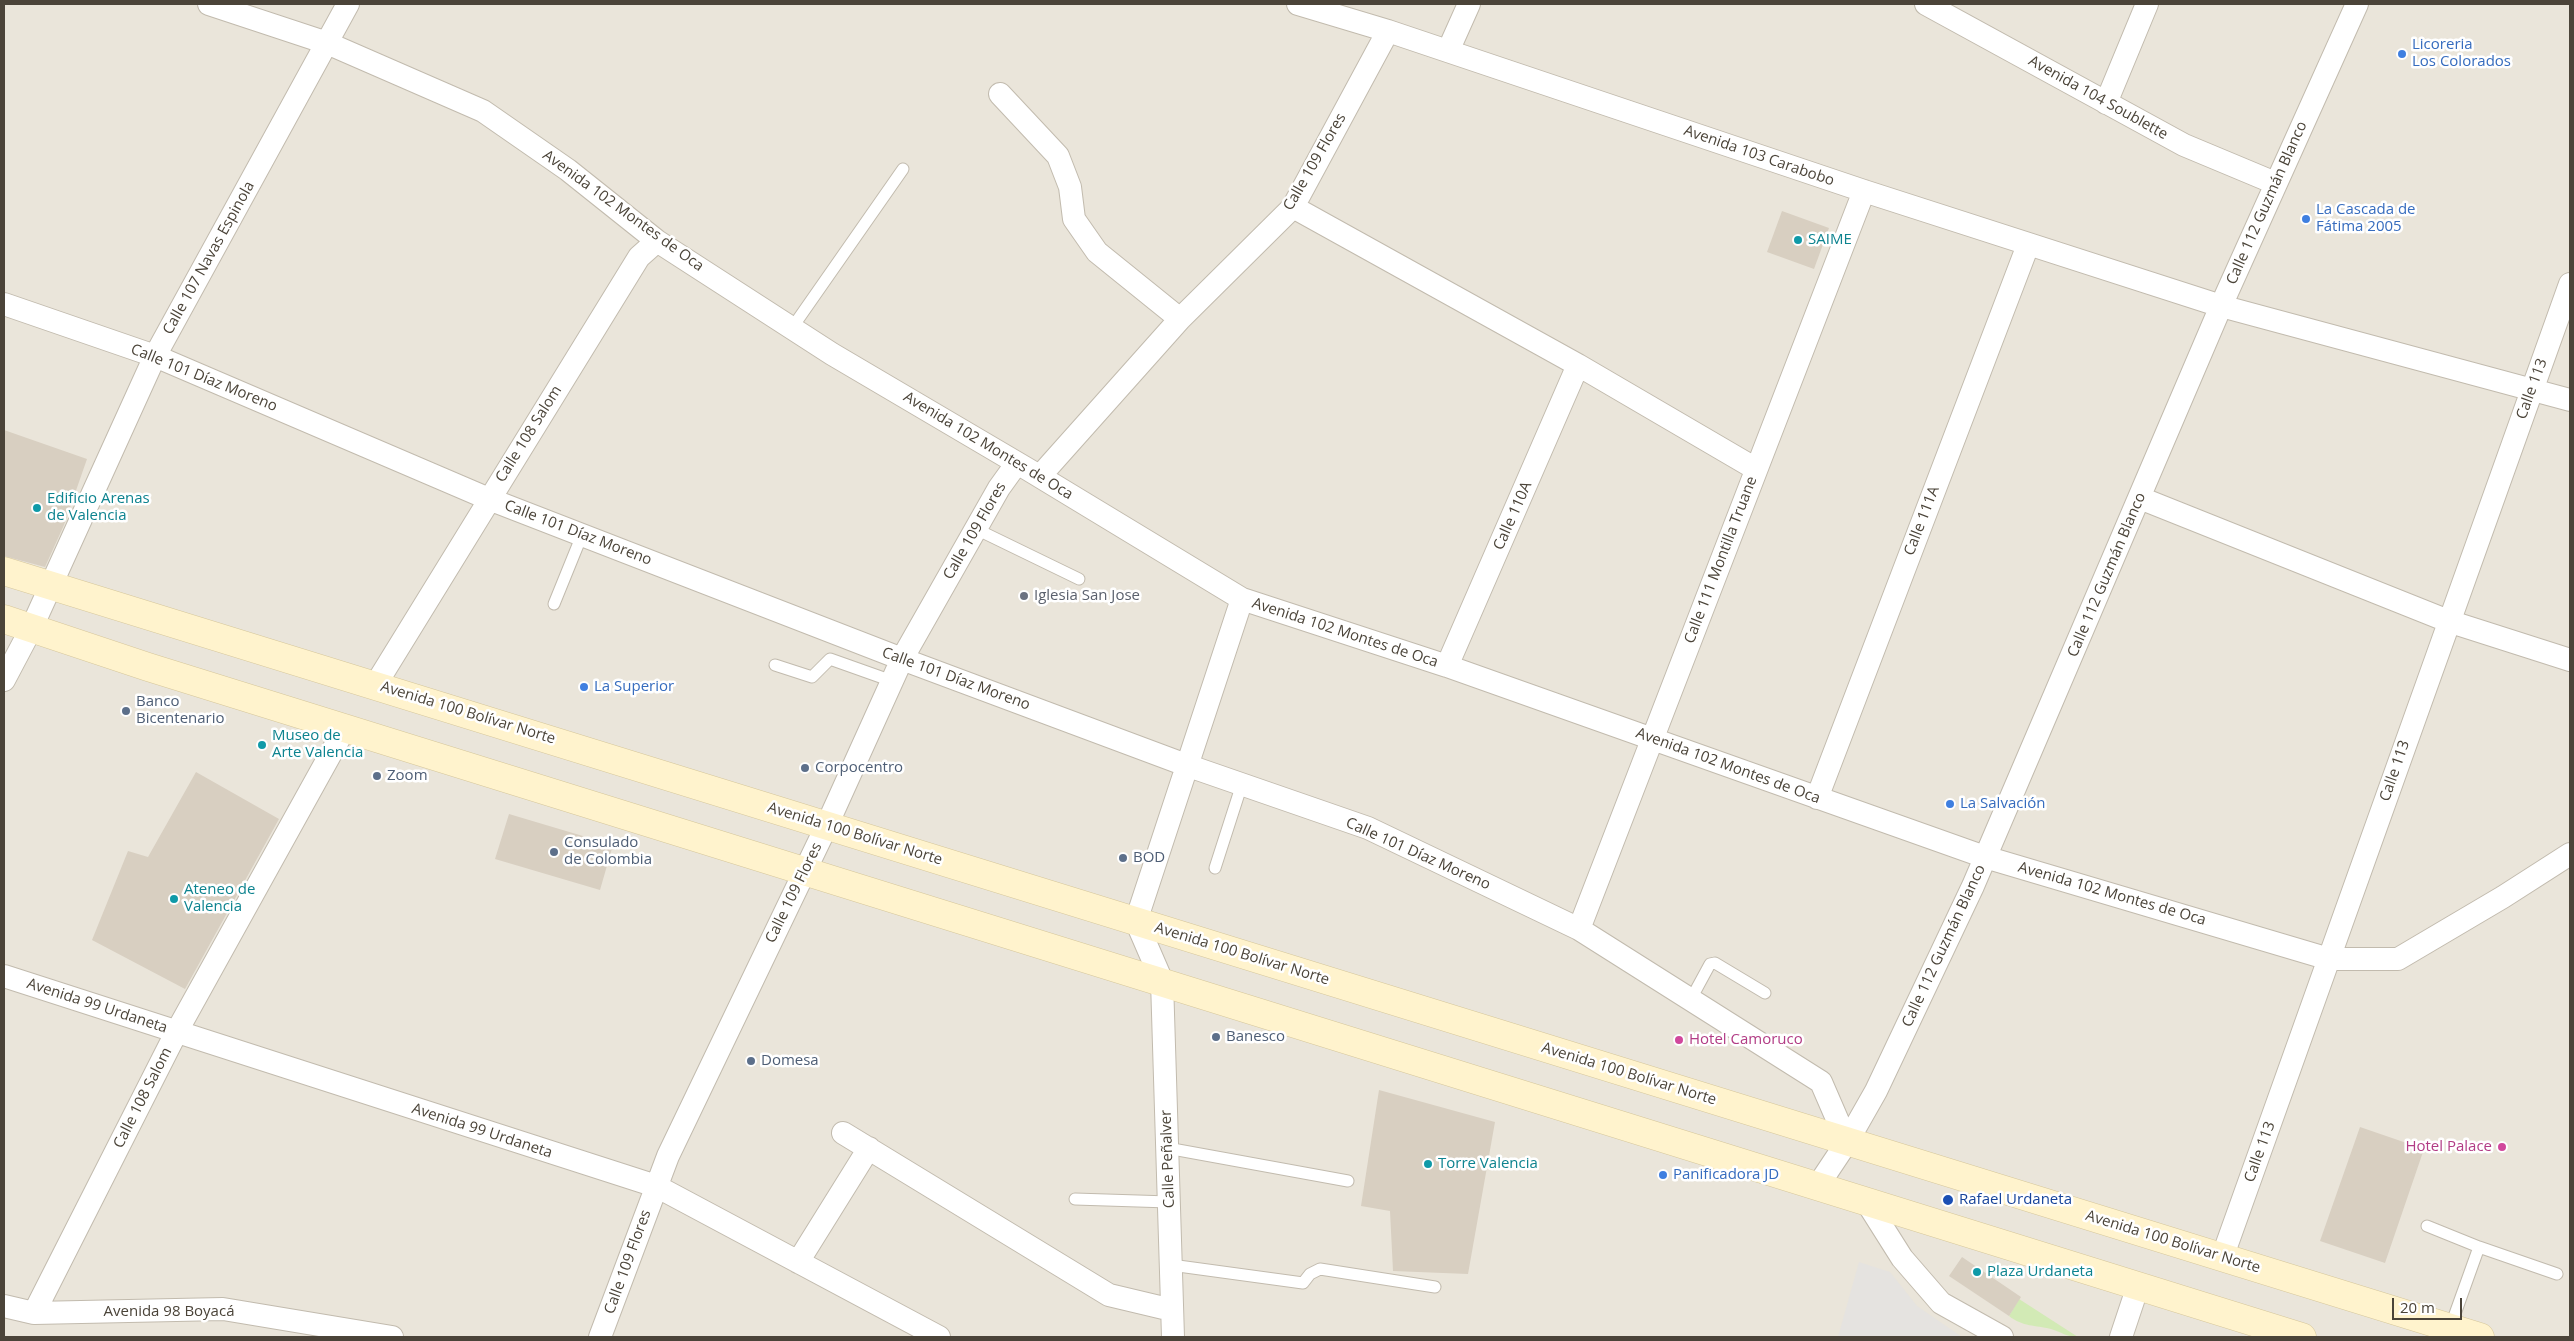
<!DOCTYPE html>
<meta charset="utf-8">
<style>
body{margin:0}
#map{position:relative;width:2574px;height:1341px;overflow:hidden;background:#f6f3ec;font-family:"Open Sans",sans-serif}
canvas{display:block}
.frame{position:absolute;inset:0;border:5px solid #4b4439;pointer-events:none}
.scale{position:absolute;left:2392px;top:1298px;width:70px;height:22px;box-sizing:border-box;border:2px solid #4b4439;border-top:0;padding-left:6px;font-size:15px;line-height:18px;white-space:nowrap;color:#4b4439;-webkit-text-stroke:4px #fff;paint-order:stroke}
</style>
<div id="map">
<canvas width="2574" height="1341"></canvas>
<div class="frame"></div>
<div class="scale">20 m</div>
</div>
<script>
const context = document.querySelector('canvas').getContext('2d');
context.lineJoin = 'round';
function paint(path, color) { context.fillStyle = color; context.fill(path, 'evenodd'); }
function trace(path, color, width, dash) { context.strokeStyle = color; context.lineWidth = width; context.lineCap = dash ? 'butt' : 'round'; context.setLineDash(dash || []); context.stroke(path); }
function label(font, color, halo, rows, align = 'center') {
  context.font = font + ' "Open Sans",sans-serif'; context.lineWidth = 5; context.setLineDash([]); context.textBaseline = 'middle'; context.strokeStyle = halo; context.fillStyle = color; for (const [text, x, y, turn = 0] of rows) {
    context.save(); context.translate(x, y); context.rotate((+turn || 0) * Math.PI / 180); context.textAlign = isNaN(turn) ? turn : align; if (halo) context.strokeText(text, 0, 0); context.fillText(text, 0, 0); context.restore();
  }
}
const residential = new Path2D(`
 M 4,4 L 2570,4 L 2570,1337 L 4,1337 Z`);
const green = new Path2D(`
 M 2019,1299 L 2078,1337 C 2067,1337 2061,1332 2051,1329 C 2035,1325 2023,1327 2009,1316 Z`);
const parking = new Path2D(`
 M 1859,1262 L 1890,1272 L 1917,1306 L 1962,1337 L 1838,1337 Z`);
const building = new Path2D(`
 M 1782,211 L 1829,228 L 1814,269 L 1767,252 Z
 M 4,430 L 87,459 L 64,525 L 45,567 L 4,556 Z
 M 196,772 L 279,819 L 185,989 L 92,940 L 128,851 L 148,857 Z
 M 509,814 L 613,845 L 600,890 L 495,859 Z
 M 1379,1090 L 1495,1122 L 1468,1274 L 1393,1271 L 1390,1211 L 1361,1206 Z
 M 2360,1127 L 2424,1149 L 2385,1263 L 2320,1241 Z
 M 1962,1257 L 2021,1297 L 2009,1316 L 1949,1276 Z`);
const lane = new Path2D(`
 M 792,328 L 903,169
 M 976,529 L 1079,579
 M 554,604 L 582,535
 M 775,665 L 812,677 L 830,659 L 892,681
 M 1215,868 L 1242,784
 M 1691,999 L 1710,964 L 1715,963 L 1765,993
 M 1167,1148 L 1348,1181
 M 1075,1199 L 1169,1202
 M 2427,1226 L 2479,1247
 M 1171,1265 L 1303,1283 L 1310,1274 L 1320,1269 L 1435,1287
 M 2450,1328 L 2479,1247 L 2557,1274`);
const street = new Path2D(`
 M 209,4 L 327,43 L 483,111 L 568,170 L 657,241 L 832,354 L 1029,470 L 1242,599 L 1447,666 L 1985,857 L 2329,959 L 2398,959 L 2503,897 L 2570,854
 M 1298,4 L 1388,31 L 1864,191 L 2221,306 L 2570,400
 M 1926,4 L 2184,145 L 2275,183
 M 1448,51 L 1469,4
 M 1000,94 L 1058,156 L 1070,187 L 1074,219 L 1097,252 L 1180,319
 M 2106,103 L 2147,4
 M 1293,207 L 1578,365 L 1756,469
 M 4,304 L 155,356 L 489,499 L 902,659 L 1186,765 L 1368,828 L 1579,929 L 1821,1082 L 1847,1142
 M 1040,476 L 1180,319 L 1293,207 L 1388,31
 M 2140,498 L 2448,621 L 2570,660
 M 1447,666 L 1578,365
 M 4,680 L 32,627 L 155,356 L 348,4
 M 376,684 L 639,257 L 657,241
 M 1817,798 L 2028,245
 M 1579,929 L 1864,191
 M 4,976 L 656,1186 L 939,1337
 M 843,1133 L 1109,1295 L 1172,1310
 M 1817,1187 L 1847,1142 L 1876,1091 L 1973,886 L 2221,306 L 2357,4
 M 1866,1201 L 1902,1258 L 1941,1303 L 2002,1337
 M 2222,1258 L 2570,284
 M 798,1262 L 869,1148
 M 4,1306 L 34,1313 L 223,1309 L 392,1337
 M 34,1313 L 177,1031 L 345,728
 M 600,1337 L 668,1156 L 827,825 L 902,659 L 999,488 L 1017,463
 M 1173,1337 L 1162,981 L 1136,921 L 1242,599
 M 2121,1337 L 2138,1286`);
const secondary = new Path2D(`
 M 4,571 L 2480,1337
 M 4,619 L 148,667 L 2302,1337`);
const markers = [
 [2402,54,5,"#3f7fe0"],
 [2306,219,5,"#3f7fe0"],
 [1798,240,5,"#0f9aa8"],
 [37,508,5,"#0f9aa8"],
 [1024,596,5,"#6b7280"],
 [584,687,5,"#3f7fe0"],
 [126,711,5,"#5c6f8a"],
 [262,745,5,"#0f9aa8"],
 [805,768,5,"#5c6f8a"],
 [377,776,5,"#5c6f8a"],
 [1950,804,5,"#3f7fe0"],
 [554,852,5,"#5c6f8a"],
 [1123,858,5,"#5c6f8a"],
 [174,899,5,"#0f9aa8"],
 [1216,1037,5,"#5c6f8a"],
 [1679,1040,5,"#d1479c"],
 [751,1061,5,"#5c6f8a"],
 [2502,1147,5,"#d1479c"],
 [1428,1164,5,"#0f9aa8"],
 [1663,1175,5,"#3f7fe0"],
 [1948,1200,6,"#1a4fb4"],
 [1977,1272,5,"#0f9aa8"]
];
const shopNames = [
 ["Licoreria",2412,45],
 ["Los Colorados",2412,62],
 ["La Cascada de",2316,210],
 ["Fátima 2005",2316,227],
 ["La Superior",594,687],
 ["La Salvación",1960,804],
 ["Panificadora JD",1673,1175]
];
const streetNames = [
 ["Avenida 104 Soublette",2098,98,29],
 ["Avenida 103 Carabobo",1759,156,19],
 ["Calle 109 Flores",1315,162,-60],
 ["Calle 112 Guzmán Blanco",2267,203,-66],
 ["Avenida 102 Montes de Oca",623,211,36],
 ["Calle 107 Navas Espinola",209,258,-61],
 ["Calle 101 Díaz Moreno",204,378,22],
 ["Calle 113",2532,389,-70],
 ["Calle 108 Salom",529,434,-58],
 ["Avenida 102 Montes de Oca",988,446,31],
 ["Calle 110A",1513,516,-66],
 ["Calle 111A",1922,521,-69],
 ["Calle 109 Flores",975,531,-60],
 ["Calle 101 Díaz Moreno",578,533,21],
 ["Calle 111 Montilla Truane",1721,560,-69],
 ["Calle 112 Guzmán Blanco",2107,575,-67],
 ["Avenida 102 Montes de Oca",1345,633,18],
 ["Calle 101 Díaz Moreno",956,679,20],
 ["Avenida 100 Bolívar Norte",468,713,17],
 ["Avenida 102 Montes de Oca",1728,766,20],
 ["Calle 113",2395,771,-71],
 ["Avenida 100 Bolívar Norte",855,834,17],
 ["Calle 101 Díaz Moreno",1418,854,24],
 ["Calle 109 Flores",794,893,-64],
 ["Avenida 102 Montes de Oca",2112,894,16],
 ["Calle 112 Guzmán Blanco",1944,946,-65],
 ["Avenida 100 Bolívar Norte",1242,954,17],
 ["Avenida 99 Urdaneta",97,1006,18],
 ["Avenida 100 Bolívar Norte",1629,1074,17],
 ["Calle 108 Salom",143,1098,-63],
 ["Avenida 99 Urdaneta",482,1131,18],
 ["Calle 113",2260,1152,-70],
 ["Calle Peñalver",1168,1159,-92],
 ["Avenida 100 Bolívar Norte",2173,1242,17],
 ["Calle 109 Flores",628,1262,-70],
 ["Avenida 98 Boyacá",169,1312]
];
const cultureNames = [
 ["SAIME",1808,240],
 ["Edificio Arenas",47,499],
 ["de Valencia",47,516],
 ["Museo de",272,736],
 ["Arte Valencia",272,753],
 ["Ateneo de",184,890],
 ["Valencia",184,907],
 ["Torre Valencia",1438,1164],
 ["Plaza Urdaneta",1987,1272]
];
const worshipNames = [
 ["Iglesia San Jose",1034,596]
];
const serviceNames = [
 ["Banco",136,702],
 ["Bicentenario",136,719],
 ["Corpocentro",815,768],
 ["Zoom",387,776],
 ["Consulado",564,843],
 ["de Colombia",564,860],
 ["BOD",1133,858],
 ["Banesco",1226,1037],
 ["Domesa",761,1061]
];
const hotelNames = [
 ["Hotel Camoruco",1689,1040],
 ["Hotel Palace",2492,1147,"right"]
];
const transitNames = [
 ["Rafael Urdaneta",1959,1200]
];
paint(residential, '#eae5da');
paint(green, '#d2eab5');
paint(parking, '#e5e3e0');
paint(building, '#d8cfc1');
trace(lane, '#c2bbae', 13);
trace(street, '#c2bbae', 24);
trace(secondary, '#d6c79b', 29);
trace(lane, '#fff', 11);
trace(street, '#fff', 22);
trace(secondary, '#fff3cd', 28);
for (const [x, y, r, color] of markers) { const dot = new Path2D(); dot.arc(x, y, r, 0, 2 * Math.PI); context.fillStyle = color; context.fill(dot); trace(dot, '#fff', 2); }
label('15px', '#366cbe', '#fff', shopNames, 'left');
label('15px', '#4b4439', '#fff', streetNames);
label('15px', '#0d838f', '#fff', cultureNames, 'left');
label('15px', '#5b616d', '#fff', worshipNames, 'left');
label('15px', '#4e5e75', '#fff', serviceNames, 'left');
label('15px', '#b23c85', '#fff', hotelNames, 'left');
label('15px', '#164399', '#fff', transitNames, 'left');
</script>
